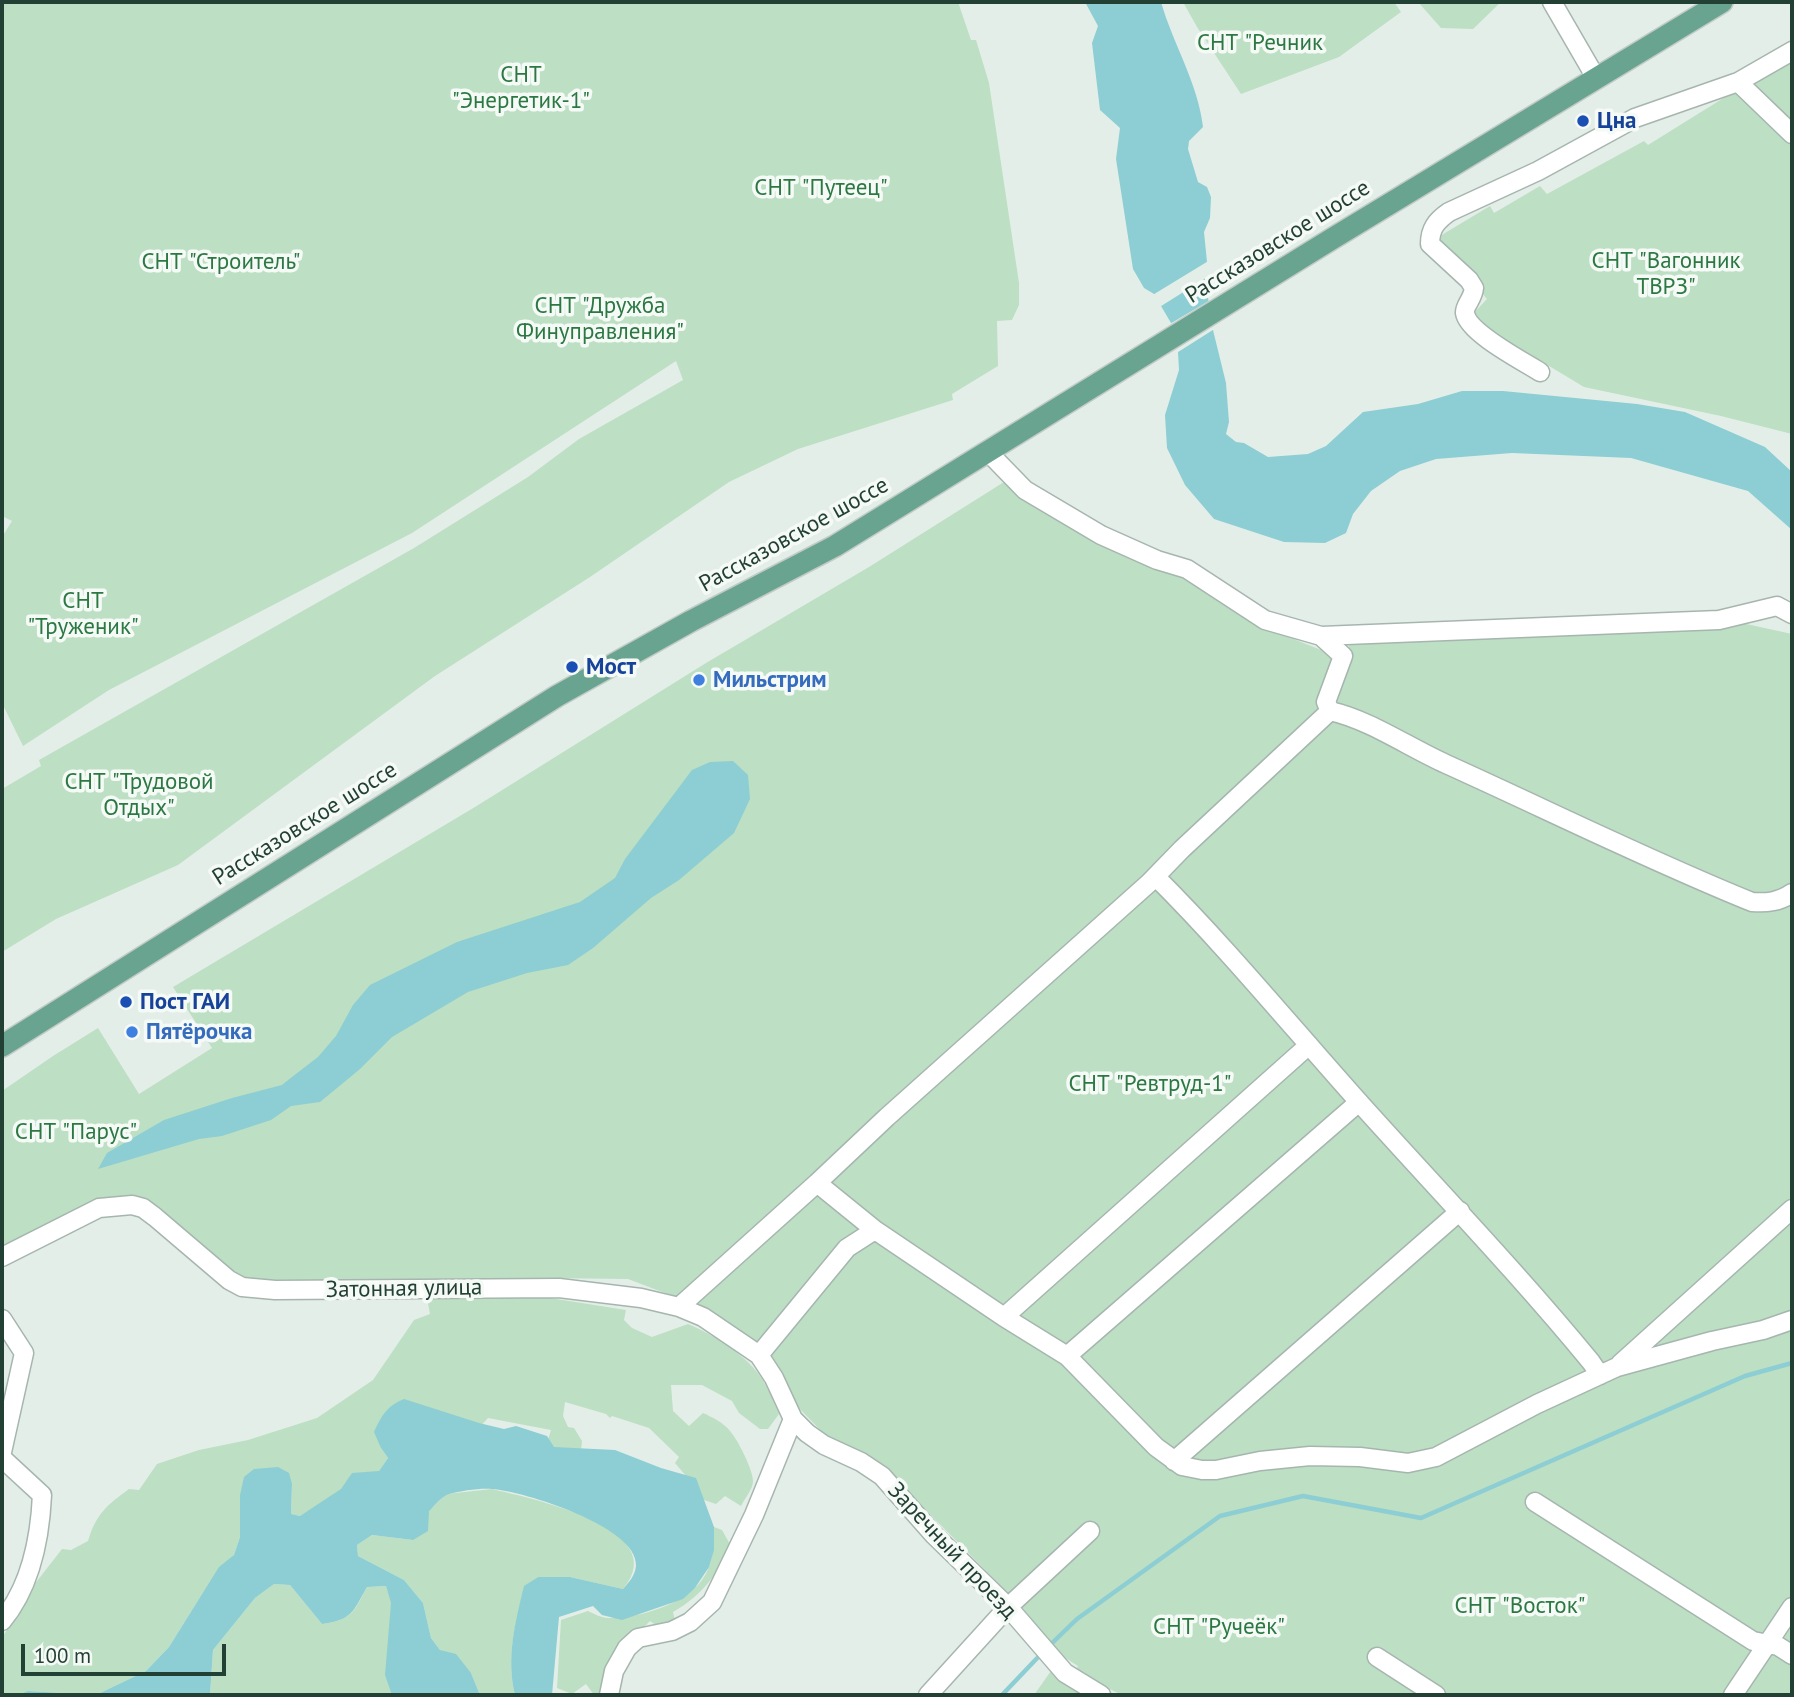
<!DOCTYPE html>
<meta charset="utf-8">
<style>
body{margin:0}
#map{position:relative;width:1794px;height:1697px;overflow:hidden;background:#e4eee8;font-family:"PT Sans",sans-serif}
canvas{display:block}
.frame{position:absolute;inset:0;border:4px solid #234035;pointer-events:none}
.scale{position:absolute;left:21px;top:1644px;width:205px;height:32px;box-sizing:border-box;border:4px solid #234035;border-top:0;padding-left:9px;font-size:21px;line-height:24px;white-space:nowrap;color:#234035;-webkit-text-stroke:5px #f5faf7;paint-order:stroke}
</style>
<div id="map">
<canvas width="1794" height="1697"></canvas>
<div class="frame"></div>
<div class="scale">100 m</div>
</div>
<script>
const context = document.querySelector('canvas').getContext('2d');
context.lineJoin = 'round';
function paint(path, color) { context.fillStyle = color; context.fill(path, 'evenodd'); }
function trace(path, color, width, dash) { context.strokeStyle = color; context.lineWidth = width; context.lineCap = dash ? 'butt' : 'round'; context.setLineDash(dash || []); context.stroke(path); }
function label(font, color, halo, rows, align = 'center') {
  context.font = font + ' "PT Sans",sans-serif'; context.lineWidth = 7; context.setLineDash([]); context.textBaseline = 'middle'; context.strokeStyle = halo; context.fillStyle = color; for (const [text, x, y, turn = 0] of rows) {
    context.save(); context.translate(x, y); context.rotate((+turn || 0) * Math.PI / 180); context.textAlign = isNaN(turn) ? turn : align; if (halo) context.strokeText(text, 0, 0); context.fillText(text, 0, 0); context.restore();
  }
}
const green = new Path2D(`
 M 2,2 L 958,2 L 971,40 L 976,40 L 989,83 L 1019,283 L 1019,305 L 1012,320 L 997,321 L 998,366 L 952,394 L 953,400 L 798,449 L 729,482 L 590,577 L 435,676 L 178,865 L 56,919 L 2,952 L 2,789 L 41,766 L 39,760 L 414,548 L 528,477 L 579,439 L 683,380 L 676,361 L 412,533 L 109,690 L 23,746 L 2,703 L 2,537 L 12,521 L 2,516 Z
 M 1183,2 L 1394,2 L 1401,12 L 1339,57 L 1241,94 L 1197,27 Z
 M 1418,2 L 1501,2 L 1473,29 L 1441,28 Z
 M 1792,61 L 1792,434 L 1721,416 L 1584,387 L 1471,319 L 1471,316 L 1487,299 L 1435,239 L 1490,206 L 1494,213 L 1540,186 L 1547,194 L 1644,141 L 1648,145 L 1738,89 Z
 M 1004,482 L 1120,542 L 1187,569 L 1296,640 L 1344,659 L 1354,632 L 1728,620 L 1792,634 L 1792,1602 L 1769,1638 L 1753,1638 L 1535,1498 L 1526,1502 L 1754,1648 L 1723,1695 L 1443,1695 L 1373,1649 L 1369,1656 L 1429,1695 L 1122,1695 L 1075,1672 L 1078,1666 L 1059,1654 L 1021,1606 L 885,1469 L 827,1437 L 797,1406 L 770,1357 L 754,1340 L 723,1319 L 678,1298 L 628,1279 L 545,1278 L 253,1281 L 226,1268 L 155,1205 L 135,1197 L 115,1197 L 2,1245 L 2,1091 L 53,1056 L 98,1028 L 139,1094 L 212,1048 L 173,987 L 475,807 L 706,663 L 869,567 Z
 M 472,1295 L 550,1298 L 626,1310 L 624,1320 L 632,1328 L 652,1337 L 688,1324 C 712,1334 748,1356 762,1379 C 769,1390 774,1403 779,1414 L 768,1429 L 760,1429 L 739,1413 L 732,1401 L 702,1385 L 671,1385 L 673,1411 L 689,1426 L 703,1413 C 712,1417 724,1423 730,1431 C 738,1440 753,1470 753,1481 C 753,1489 745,1498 741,1506 L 725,1496 L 716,1504 L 698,1498 L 692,1483 L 675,1463 L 679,1457 L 649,1428 L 612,1416 L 610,1418 L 606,1414 L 565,1402 L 563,1416 L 568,1427 L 574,1428 L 582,1441 L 580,1460 L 545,1450 L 551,1430 L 488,1418 L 478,1429 L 381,1448 L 388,1458 L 379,1471 L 300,1516 L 291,1514 L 292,1484 L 240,1495 L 240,1537 L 234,1555 L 203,1593 L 169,1647 L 146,1671 L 96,1695 L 29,1691 L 29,1695 L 2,1695 L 2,1638 L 30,1590 L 62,1549 L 71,1550 L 88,1541 C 96,1514 107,1505 129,1489 L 139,1490 L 157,1464 L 199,1450 L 248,1440 L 317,1418 L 373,1380 L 414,1320 L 430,1314 L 427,1298 Z
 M 492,1489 C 529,1498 675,1528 623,1589 L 570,1577 L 538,1577 L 525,1586 C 515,1623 506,1658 515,1695 L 480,1695 L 471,1673 L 440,1650 L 431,1638 L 423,1603 L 404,1580 L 358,1556 L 357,1545 L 372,1535 L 413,1540 L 429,1510 L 446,1494 Z
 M 714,1527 L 722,1530 L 731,1546 C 716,1575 703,1595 673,1612 L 675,1621 L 660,1628 L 650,1621 L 630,1641 L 603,1695 L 594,1695 L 586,1684 L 572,1694 L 557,1688 L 561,1620 L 588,1611 C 594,1614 602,1618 608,1618 C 637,1619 685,1604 702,1580 C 713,1565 714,1546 714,1527 Z
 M 274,1584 L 290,1585 L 322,1624 C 352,1620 354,1612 367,1587 L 386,1586 L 421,1695 L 210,1695 L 213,1650 L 255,1598 Z
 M 1792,1616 L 1792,1695 L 1739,1695 Z
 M 1051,1671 L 1083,1695 L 1034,1695 Z`);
const water = new Path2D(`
 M 1085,2 L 1161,2 C 1173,44 1198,83 1203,127 L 1189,141 L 1188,149 L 1198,182 L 1207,187 L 1211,197 L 1210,218 L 1204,232 L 1207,262 L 1205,278 L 1213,330 L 1226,383 L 1229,422 L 1226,434 L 1236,442 L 1244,443 L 1268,457 L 1308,454 L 1326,446 L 1363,412 L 1418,404 L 1462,391 L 1503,391 L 1637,404 L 1685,412 L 1765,447 L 1792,472 L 1792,530 L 1748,491 L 1631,458 L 1512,453 L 1436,459 L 1400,471 L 1371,491 L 1353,514 L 1346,533 L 1325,543 L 1284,542 L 1214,519 L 1185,485 L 1167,448 L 1165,415 L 1179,370 L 1178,352 L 1171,323 L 1154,294 L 1144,288 L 1133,269 L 1116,159 L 1120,128 L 1100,110 L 1092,43 L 1098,26 Z
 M 733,761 L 748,775 L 750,799 L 734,833 L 679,880 L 651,898 L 593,948 L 568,965 L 527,973 L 468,992 L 392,1037 L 360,1069 L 320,1102 L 291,1106 L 271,1120 L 222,1136 L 199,1139 L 98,1169 L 107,1153 L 164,1120 L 232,1098 L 282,1085 L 292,1077 L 318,1057 L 336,1036 L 353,1005 L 370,985 L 457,942 L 580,902 L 615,878 L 625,859 L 692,770 L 710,762 Z
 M 404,1399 L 479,1423 L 504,1429 L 516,1426 L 547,1436 L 554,1447 L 615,1450 L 661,1468 L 696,1478 L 714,1527 L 714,1550 L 709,1567 L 695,1588 L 683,1599 L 622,1620 L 602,1615 L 593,1606 L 559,1617 L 552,1695 L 515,1695 C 506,1658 515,1623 524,1586 L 538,1577 L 570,1577 L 623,1589 C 629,1582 635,1576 636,1566 C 639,1527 523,1491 492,1489 C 479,1488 461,1491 449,1494 C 442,1496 435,1505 429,1511 L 428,1531 L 413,1540 L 372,1535 L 357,1545 L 358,1556 L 404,1580 L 423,1603 L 431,1638 L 440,1650 L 456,1654 L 471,1673 L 480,1695 L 392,1695 L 385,1675 L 391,1603 L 386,1586 L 367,1587 C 353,1612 352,1620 322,1624 L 290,1585 L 274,1584 L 255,1598 L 213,1650 L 210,1695 L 19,1695 L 28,1691 L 96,1695 L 146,1671 L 169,1647 L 219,1567 L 234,1555 L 240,1537 L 240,1495 L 244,1477 L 254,1469 L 278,1467 L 289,1473 L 292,1484 L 291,1514 L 300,1516 L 341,1489 L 352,1473 L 379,1471 L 388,1458 L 381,1448 L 374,1432 C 381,1416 388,1405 404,1399 Z`);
const pier = new Path2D(`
 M 1210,260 L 1209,276 L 1158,308 L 1151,296 Z
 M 1212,299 L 1216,328 L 1175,354 L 1168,325 Z`);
const stream = new Path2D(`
 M 1048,1647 L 1077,1619 L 1220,1516 L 1303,1496 L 1421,1518 L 1745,1376 L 1792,1363
 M 1002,1695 L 1042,1653`);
const minor = new Path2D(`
 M 1552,2 L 1596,78
 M 1738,82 L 1792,134
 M 1540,372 C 1523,361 1468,333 1465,313 C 1464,306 1473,299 1474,288 L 1469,280 L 1430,244 C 1430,229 1436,221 1449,212 L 1538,171 L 1635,118 L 1738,82 L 1792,51
 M 988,452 L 1025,490 L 1101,535 L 1157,560 L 1187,569 L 1265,620 L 1321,636 L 1719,620 L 1777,606 L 1792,614
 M 1321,636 L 1343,656 L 1326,702 L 1330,711 C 1370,720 1408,747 1446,764 C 1548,810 1648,860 1752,902 C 1767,903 1779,902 1792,893
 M 1156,877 C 1227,948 1291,1026 1358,1101 C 1436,1188 1517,1272 1591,1362 L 1600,1375
 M 875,1230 L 1004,1317 L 1067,1356 L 1156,1447 L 1182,1466 L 1202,1470 L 1216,1470 L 1260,1461 L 1310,1456 L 1360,1457 L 1408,1463 L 1436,1457 L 1537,1404 L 1617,1367 L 1712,1341 L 1763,1330 L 1792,1320
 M 2,1257 L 99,1208 L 132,1205 L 143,1208 L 155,1217 L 229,1280 L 242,1287 L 275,1290 L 559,1288 L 641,1298 L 679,1307 L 703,1317 L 759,1355 L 774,1378 L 793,1419 L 807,1433 L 824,1445 L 861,1462 L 882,1476 L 934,1535 L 1008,1607 L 1065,1673 L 1101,1695
 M 679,1307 L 817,1183 L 887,1117 L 1149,883 L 1182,849 L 1330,711
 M 1004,1317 L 1309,1045
 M 2,1319 L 24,1353 L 2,1452
 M 759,1355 L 847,1248 L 875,1230 L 817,1183
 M 1067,1356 L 1359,1102
 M 1620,1364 L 1792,1209
 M 2,1458 L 42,1495 C 40,1539 31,1586 2,1621
 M 1174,1461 L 1460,1211
 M 1535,1502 L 1753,1641 L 1778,1646 L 1792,1655
 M 1377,1657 L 1436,1695
 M 609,1695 L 614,1671 L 627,1648 L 638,1638 L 672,1631 L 690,1622 L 712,1602 L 754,1515 L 793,1419
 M 928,1695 L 1008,1607 L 1090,1531
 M 1733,1695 L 1792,1607`);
const major = new Path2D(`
 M 2,1046 L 557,696 L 691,621 L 835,546 L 1335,237 L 1722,2`);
const markers = [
 [1583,121,7,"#1a4fb4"],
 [572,667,7,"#1a4fb4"],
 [699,680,7,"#3f7fe0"],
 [126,1002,7,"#1a4fb4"],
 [132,1032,7,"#3f7fe0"]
];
const parkNames = [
 ["СНТ \"Речник",1260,43],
 ["СНТ",521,75],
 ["\"Энергетик-1\"",521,101],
 ["СНТ \"Путеец\"",821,188],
 ["СНТ \"Вагонник",1666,261],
 ["ТВРЗ\"",1666,287],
 ["СНТ \"Строитель\"",221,262],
 ["СНТ \"Дружба",600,306],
 ["Финуправления\"",600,332],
 ["СНТ",83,601],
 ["\"Труженик\"",83,627],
 ["СНТ \"Трудовой",139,782],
 ["Отдых\"",139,808],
 ["СНТ \"Ревтруд-1\"",1150,1084],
 ["СНТ \"Парус\"",76,1132],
 ["СНТ \"Восток\"",1520,1606],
 ["СНТ \"Ручеёк\"",1219,1627]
];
const transitNames = [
 ["Цна",1597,121],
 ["Мост",586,667],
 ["Пост ГАИ",140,1002]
];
const streetNames = [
 ["Рассказовское шоссе",1278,242,-32],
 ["Рассказовское шоссе",794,535,-29],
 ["Рассказовское шоссе",305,824,-32],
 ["Затонная улица",404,1289,-1],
 ["Заречный проезд",952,1551,47]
];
const shopNames = [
 ["Мильстрим",713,680],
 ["Пятёрочка",146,1032]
];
paint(green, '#bddfc3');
paint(water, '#8cced3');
paint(pier, '#e4eee8');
trace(stream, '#8cced3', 4.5);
trace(minor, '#a6b6af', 21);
trace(major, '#c1cac6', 24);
trace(minor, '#fff', 18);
trace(major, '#68a48f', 21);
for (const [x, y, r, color] of markers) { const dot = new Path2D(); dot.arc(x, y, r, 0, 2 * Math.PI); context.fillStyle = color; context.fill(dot); trace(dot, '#f5faf7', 2.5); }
label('23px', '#2c7843', '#f5faf7', parkNames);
label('bold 23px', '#164399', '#f5faf7', transitNames, 'left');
label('23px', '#234035', '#f5faf7', streetNames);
label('bold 23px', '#366cbe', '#f5faf7', shopNames, 'left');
</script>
